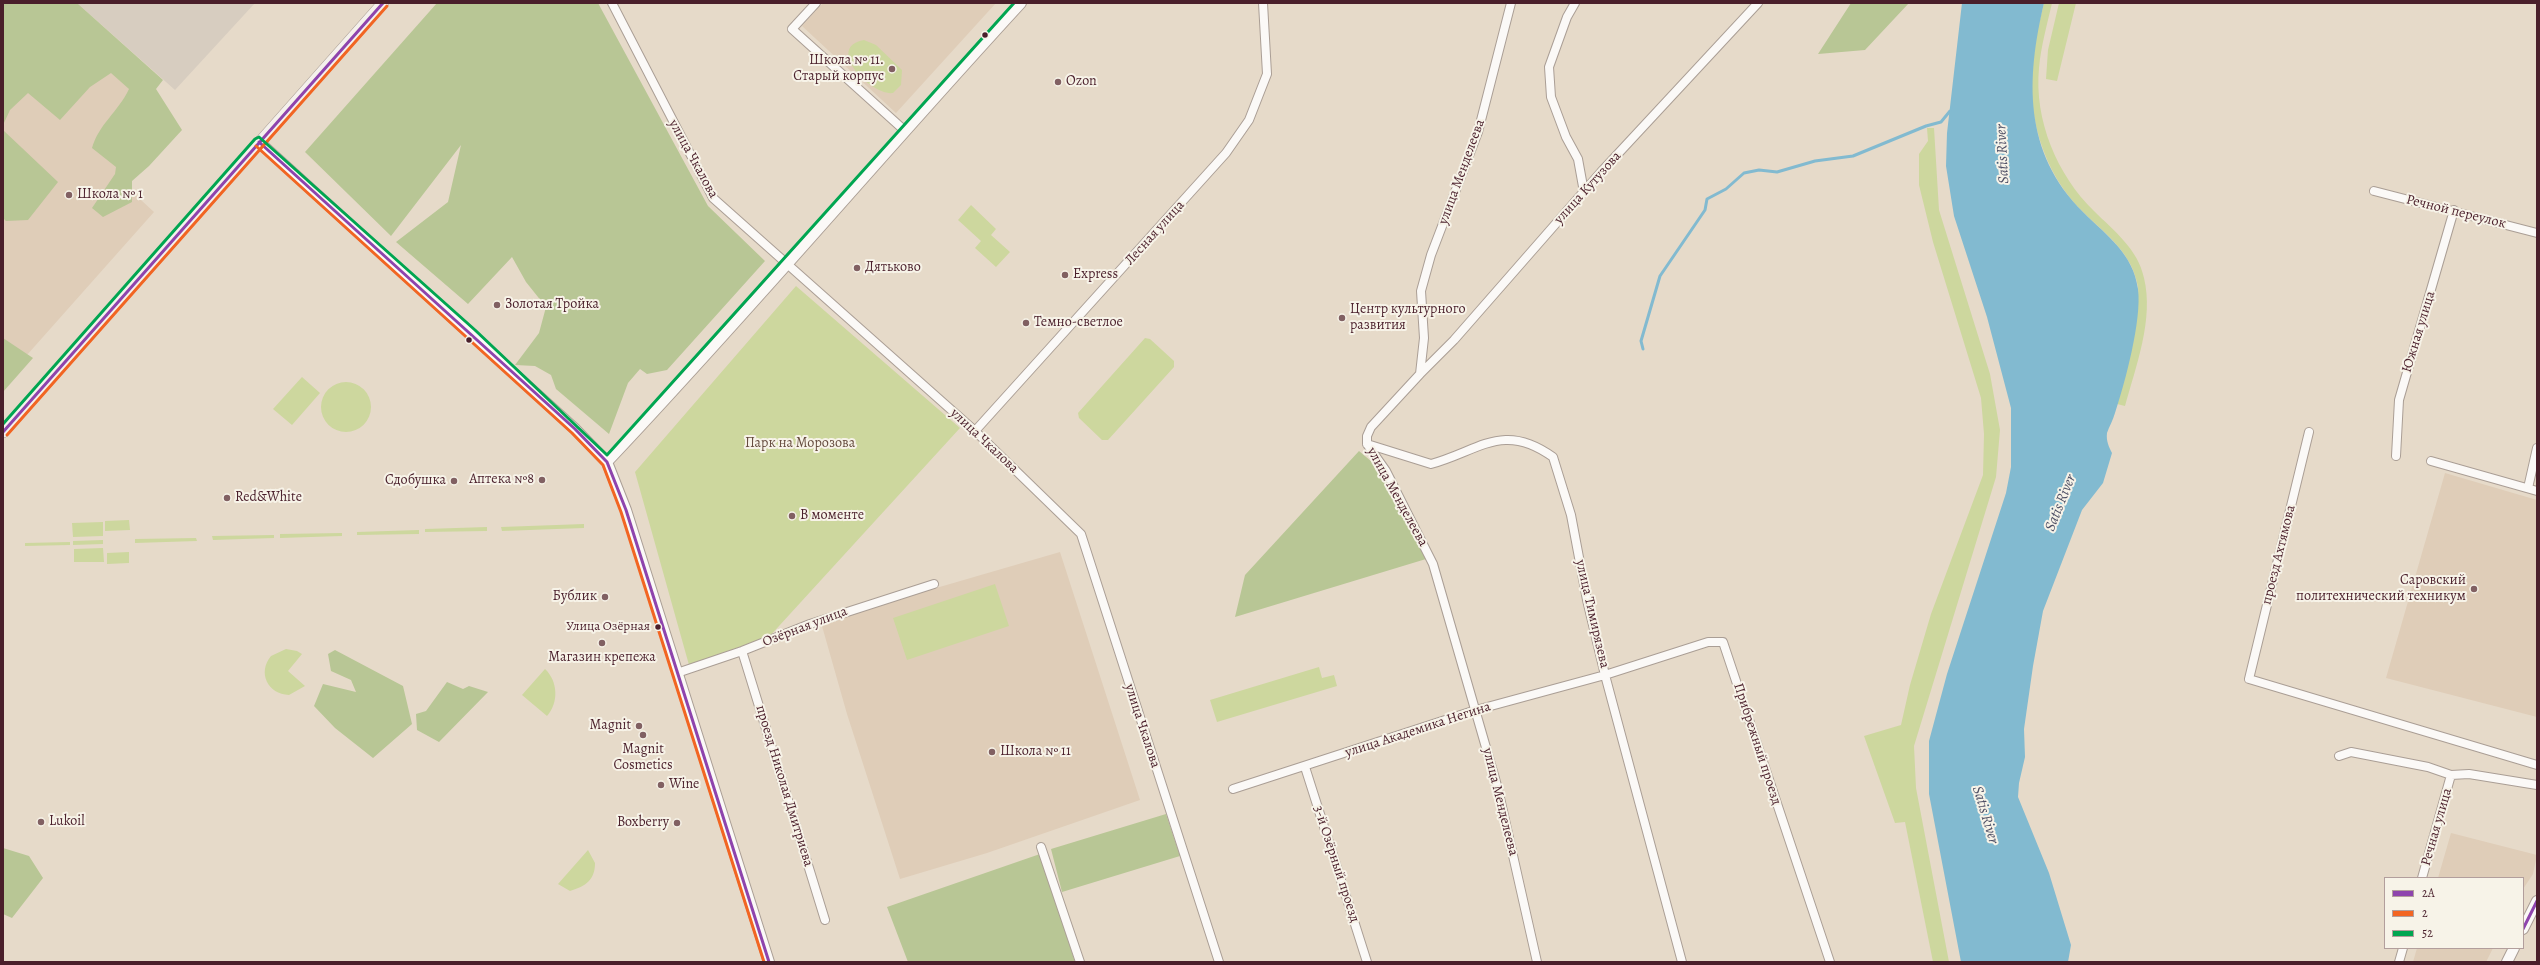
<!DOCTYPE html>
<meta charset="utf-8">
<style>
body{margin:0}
#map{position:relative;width:2540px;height:965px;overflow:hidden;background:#e6dac9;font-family:Alegreya,serif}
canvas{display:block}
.frame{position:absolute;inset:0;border:4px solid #4a1f2b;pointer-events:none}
.legend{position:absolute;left:2384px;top:877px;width:140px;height:72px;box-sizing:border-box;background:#f7f3e8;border:1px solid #b29e9c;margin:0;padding:5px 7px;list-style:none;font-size:12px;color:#4a1f2b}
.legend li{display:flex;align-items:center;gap:8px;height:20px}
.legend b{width:20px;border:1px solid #b29e9c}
</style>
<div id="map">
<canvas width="2540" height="965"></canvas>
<div class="frame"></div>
<ul class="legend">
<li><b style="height:5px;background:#8e44ad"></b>2А</li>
<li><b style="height:5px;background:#f26522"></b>2</li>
<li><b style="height:5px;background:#00a651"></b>52</li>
</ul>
</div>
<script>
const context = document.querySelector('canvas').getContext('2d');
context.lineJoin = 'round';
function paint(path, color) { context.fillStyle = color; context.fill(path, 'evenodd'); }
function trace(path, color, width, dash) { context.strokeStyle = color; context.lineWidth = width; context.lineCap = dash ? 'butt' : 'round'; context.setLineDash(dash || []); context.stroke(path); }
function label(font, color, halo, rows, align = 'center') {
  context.font = font + ' Alegreya,serif'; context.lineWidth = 4; context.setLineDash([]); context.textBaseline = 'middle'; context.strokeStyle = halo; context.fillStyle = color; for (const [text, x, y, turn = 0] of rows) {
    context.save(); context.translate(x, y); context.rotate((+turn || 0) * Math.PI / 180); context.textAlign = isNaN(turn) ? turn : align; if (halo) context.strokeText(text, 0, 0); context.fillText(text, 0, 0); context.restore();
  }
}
const built = new Path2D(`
 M 3,3 L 38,3 L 167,119 L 117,178 L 154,212 L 3,382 Z
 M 823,3 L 996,3 L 896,113 L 802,26 Z
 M 2445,473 L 2537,500 L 2537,717 L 2386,678 Z
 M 1060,552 L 1140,800 L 987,853 L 900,879 L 847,714 L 822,626 L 888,602 Z
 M 2451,833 L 2537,855 L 2533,874 L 2523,889 L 2523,878 L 2438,878 Z
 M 2417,948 L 2493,948 L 2486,962 L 2413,962 Z`);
const industrial = new Path2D(`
 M 77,3 L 255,3 L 175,90 Z`);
const green = new Path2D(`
 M 2044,3 L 2052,3 C 2047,25 2041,46 2039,68 C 2034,120 2057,175 2094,211 C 2114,231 2138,249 2144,278 C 2154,319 2136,366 2125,406 L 2117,404 C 2125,374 2130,345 2134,315 C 2136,306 2139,296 2138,287 C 2132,253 2108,236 2084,213 C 2042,173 2025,110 2033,54 C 2035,37 2040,20 2044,3 Z
 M 2059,3 L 2076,3 L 2057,81 L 2046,79 L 2048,50 Z
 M 864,40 L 876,45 L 902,70 L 901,85 L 893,93 C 871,96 824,47 864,40 Z
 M 1927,128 L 1934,128 L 1939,210 L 1990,374 L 2000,430 L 1996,477 L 1914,746 L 1916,788 L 1949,962 L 1933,962 L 1905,822 L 1895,823 L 1864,736 L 1901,725 L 1910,685 L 1931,614 L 1983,475 L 1984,434 L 1981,398 L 1933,242 L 1919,185 L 1919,154 L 1928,141 Z
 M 971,205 L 996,229 L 991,235 L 1010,252 L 996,267 L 975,248 L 981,241 L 958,220 Z
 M 796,286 L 960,428 L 758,649 L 689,665 L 635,472 Z
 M 1145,338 L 1150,339 L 1174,361 L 1174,367 L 1108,440 L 1102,440 L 1079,418 L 1078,413 Z
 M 302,377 L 320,393 L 292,425 L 273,409 Z
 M321 407a25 25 0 1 1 50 0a25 25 0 1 1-50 0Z
 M 129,520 L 130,530 L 105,531 L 105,521 Z
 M 103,522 L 103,536 L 73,537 L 72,523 Z
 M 584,524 L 584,528 L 502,531 L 501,527 Z
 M 487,527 L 487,531 L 425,532 L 425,529 Z
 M 419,530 L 419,534 L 357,535 L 357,532 Z
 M 342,533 L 342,536 L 280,538 L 280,534 Z
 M 274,535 L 274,538 L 213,540 L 212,536 Z
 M 196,538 L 197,541 L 135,543 L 135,539 Z
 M 103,540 L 103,544 L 73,545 L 73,541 Z
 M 70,542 L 70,545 L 25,546 L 25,543 Z
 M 103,548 L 104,562 L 74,562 L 74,549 Z
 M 129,552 L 129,563 L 107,564 L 107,553 Z
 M 995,584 L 1009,626 L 907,660 L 893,618 Z
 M 286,649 L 297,651 L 302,654 L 288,671 L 305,686 L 289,695 C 268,694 257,673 271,656 Z
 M 1319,667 L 1322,678 L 1334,675 L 1337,686 L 1217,722 L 1210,700 Z
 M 545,669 C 558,681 559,703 547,716 L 522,695 Z
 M 588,850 L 595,863 C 595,880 586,886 570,891 L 558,884 Z`);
const forest = new Path2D(`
 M 3,3 L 77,3 L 163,80 L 156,89 L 182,130 L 149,166 L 132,181 L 132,202 L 103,217 L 92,208 L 115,174 L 116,167 L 92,148 C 99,124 118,112 129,89 L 111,73 L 90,87 L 60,120 L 28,93 L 10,110 L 3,125 Z
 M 437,3 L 598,3 L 708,206 L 765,261 L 667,370 L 647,374 L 640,369 L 628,383 L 609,434 L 556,389 L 551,375 L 535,366 L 515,365 L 539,333 L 546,307 L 526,282 L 512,257 L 468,304 L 396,242 L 448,202 L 461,145 L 391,236 L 305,152 Z
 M 1851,3 L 1909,3 L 1865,50 L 1818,54 Z
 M 3,130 L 58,182 L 28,220 L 6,221 L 3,218 Z
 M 3,338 L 33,358 L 3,392 Z
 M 1359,451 L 1385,473 L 1426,559 L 1235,617 L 1245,575 Z
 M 335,650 L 403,686 L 412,724 L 373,758 L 335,728 L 314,706 L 323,684 L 356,692 L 351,680 L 331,671 L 328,654 Z
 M 447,682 L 463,689 L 469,686 L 488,692 L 439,742 L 417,730 L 416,714 L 426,711 Z
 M 1166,814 L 1180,856 L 1062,892 L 1051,849 Z
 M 3,848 L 29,856 L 43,878 L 12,918 L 3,914 Z
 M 1040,854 L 1075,962 L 908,962 L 887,907 Z`);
const water = new Path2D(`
 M 1962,3 L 2044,3 C 2026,79 2023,152 2083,212 C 2107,236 2133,253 2138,289 C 2142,320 2125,383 2115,413 C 2113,420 2109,427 2107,433 C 2106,441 2109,447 2112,453 L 2103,483 L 2082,510 L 2043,611 L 2033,666 L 2024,729 L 2025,757 L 2019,783 L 2018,797 L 2049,873 L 2071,945 L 2068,962 L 1961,962 L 1929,794 L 1929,741 L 1947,674 L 2006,493 L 2011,467 L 2011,408 L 1987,317 L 1954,216 L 1946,166 L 1947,133 Z`);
const stream = new Path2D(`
 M 1643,349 L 1641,341 L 1660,276 L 1705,210 L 1707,199 L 1726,189 L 1744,173 L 1759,170 L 1777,172 L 1815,161 L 1853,156 L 1926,126 L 1941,122 L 1950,111`);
const minor = new Path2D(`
 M 612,3 L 713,198 L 975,431 L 1081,534 L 1219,962
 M 816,3 L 792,29 L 904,130
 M 1511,3 L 1478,132 L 1431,255 L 1421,291 L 1424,338 L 1420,374 L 1371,427 L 1367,436 L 1367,444 L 1386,471 L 1433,564 L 1498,789 L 1537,962
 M 1575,3 L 1567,17 L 1549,67 L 1551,97 L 1566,137 L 1578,159 L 1584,192
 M 2374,191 L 2537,233
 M 1420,374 L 1454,340 L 1601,172 L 1758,3
 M 975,431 L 1226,153 L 1249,120 L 1267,74 L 1263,3
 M 2309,432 L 2249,679 L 2537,765
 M 1367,444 L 1431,464 C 1479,451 1503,421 1553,457 L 1571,515 L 1587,600 L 1605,675 L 1682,962
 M 2396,456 L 2399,400 L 2454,210
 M 2431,461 L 2537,491
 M 2528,488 L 2537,448
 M 742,651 L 825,920
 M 677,673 L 742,651 L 810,624 L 934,584
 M 2339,756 L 2351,752 L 2428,767 L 2451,775 L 2469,774 L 2537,785
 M 1305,767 L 1367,962
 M 1233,789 L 1476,710 L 1605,675 L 1708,642 L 1723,642 L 1830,962
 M 1041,847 L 1080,962
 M 2422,878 L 2451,775
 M 2399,962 L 2403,948`);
const tertiary = new Path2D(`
 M 259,142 L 575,429 L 607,462 L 626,510 L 769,962
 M 607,462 C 749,312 882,154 1021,3
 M 2523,929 L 2537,901
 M 2507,962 L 2514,948`);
const secondary = new Path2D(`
 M 3,432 L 383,3`);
const bus1 = new Path2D(`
 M 259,142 L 575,429 L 607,462 L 626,510 L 769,962
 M 3,432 L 383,3
 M 2523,929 L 2537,901`);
const bus2 = new Path2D(`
 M 256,146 L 572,433 L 603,465 L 621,512 L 764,962
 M 7,435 L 387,6`);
const bus3 = new Path2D(`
 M 3,424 L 255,139 L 259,137 L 475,330 L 607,455 L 1014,3`);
const markers = [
 [985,35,3.5,"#4a1f2b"],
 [892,69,4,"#816062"],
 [1058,82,4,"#816062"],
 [69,195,4,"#816062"],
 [857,268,4,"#816062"],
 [1065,275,4,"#816062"],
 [497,305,4,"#816062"],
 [1342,318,4,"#816062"],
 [1026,323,4,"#816062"],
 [469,340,3.5,"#4a1f2b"],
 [542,480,4,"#816062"],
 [454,481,4,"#816062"],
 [227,498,4,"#816062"],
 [792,516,4,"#816062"],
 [2474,589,4,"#816062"],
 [605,597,4,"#816062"],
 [658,627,3.5,"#4a1f2b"],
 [602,643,4,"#816062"],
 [639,726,4,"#816062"],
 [643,735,4,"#816062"],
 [992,752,4,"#816062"],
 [661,785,4,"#816062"],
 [41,822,4,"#816062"],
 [677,823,4,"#816062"]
];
const busNames = [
 ["Улица Озёрная",650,627]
];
const poiNames = [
 ["Школа № 11.",884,61,"right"],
 ["Старый корпус",884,77,"right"],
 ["Ozon",1066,82],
 ["Школа № 1",77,195],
 ["Дятьково",865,268],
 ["Express",1073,275],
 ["Золотая Тройка",505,305],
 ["Центр культурного",1350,310],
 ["развития",1350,326],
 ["Темно-светлое",1034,323],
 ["Аптека №8",534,480,"right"],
 ["Сдобушка",446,481,"right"],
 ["Red&White",235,498],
 ["В моменте",800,516],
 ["Саровский",2466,581,"right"],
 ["политехнический техникум",2466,597,"right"],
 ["Бублик",597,597,"right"],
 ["Магазин крепежа",602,658,"center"],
 ["Magnit",631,726,"right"],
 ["Magnit",643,750,"center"],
 ["Cosmetics",643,766,"center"],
 ["Школа № 11",1000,752],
 ["Wine",669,785],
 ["Lukoil",49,822],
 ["Boxberry",669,823,"right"]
];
const streetNames = [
 ["улица Чкалова",693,159,61],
 ["улица Менделеева",1462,172,-70],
 ["улица Кутузова",1588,188,-48],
 ["Речной переулок",2456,212,14],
 ["Лесная улица",1155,233,-48],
 ["Южная улица",2419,332,-73],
 ["улица Чкалова",984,441,43],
 ["улица Менделеева",1397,497,61],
 ["проезд Ахтямова",2279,555,-76],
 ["улица Тимирязева",1592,614,77],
 ["Озёрная улица",805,627,-21],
 ["улица Чкалова",1142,726,72],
 ["улица Академика Негина",1418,730,-18],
 ["Прибрежный проезд",1757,744,72],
 ["проезд Николая Дмитриева",784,786,73],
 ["улица Менделеева",1500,802,76],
 ["Речная улица",2437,827,-74],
 ["3-й Озёрный проезд",1336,864,72]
];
const parkNames = [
 ["Парк на Морозова",800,444]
];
const waterNames = [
 ["Satis River",2003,154,-93],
 ["Satis River",2061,503,-68],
 ["Satis River",1985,815,73]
];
paint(built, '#dfcdb8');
paint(industrial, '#d7cdc0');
paint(green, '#cdd79e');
paint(forest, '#b8c695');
paint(water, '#82bad0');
trace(stream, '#82bad0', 3);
trace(minor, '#aa9e95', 10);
trace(tertiary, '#aa9e95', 12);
trace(secondary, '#aa9e95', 12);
trace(minor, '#fbf9f7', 8);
trace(tertiary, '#fbf9f7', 10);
trace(secondary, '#f5f1ec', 11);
trace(bus1, '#8e44ad', 3);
trace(bus2, '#f26522', 3);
trace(bus3, '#00a651', 3);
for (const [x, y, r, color] of markers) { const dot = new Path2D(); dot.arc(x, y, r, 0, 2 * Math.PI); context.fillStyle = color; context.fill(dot); trace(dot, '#f7f3e8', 1.5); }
label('13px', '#4a1f2b', '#f7f3e8', busNames, 'right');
label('14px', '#4a1f2b', '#f7f3e8', poiNames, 'left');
label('14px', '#4a1f2b', '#f7f3e8', streetNames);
label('14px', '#664c3f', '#f7f3e8', parkNames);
label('italic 15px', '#4f5066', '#f7f3e8', waterNames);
</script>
